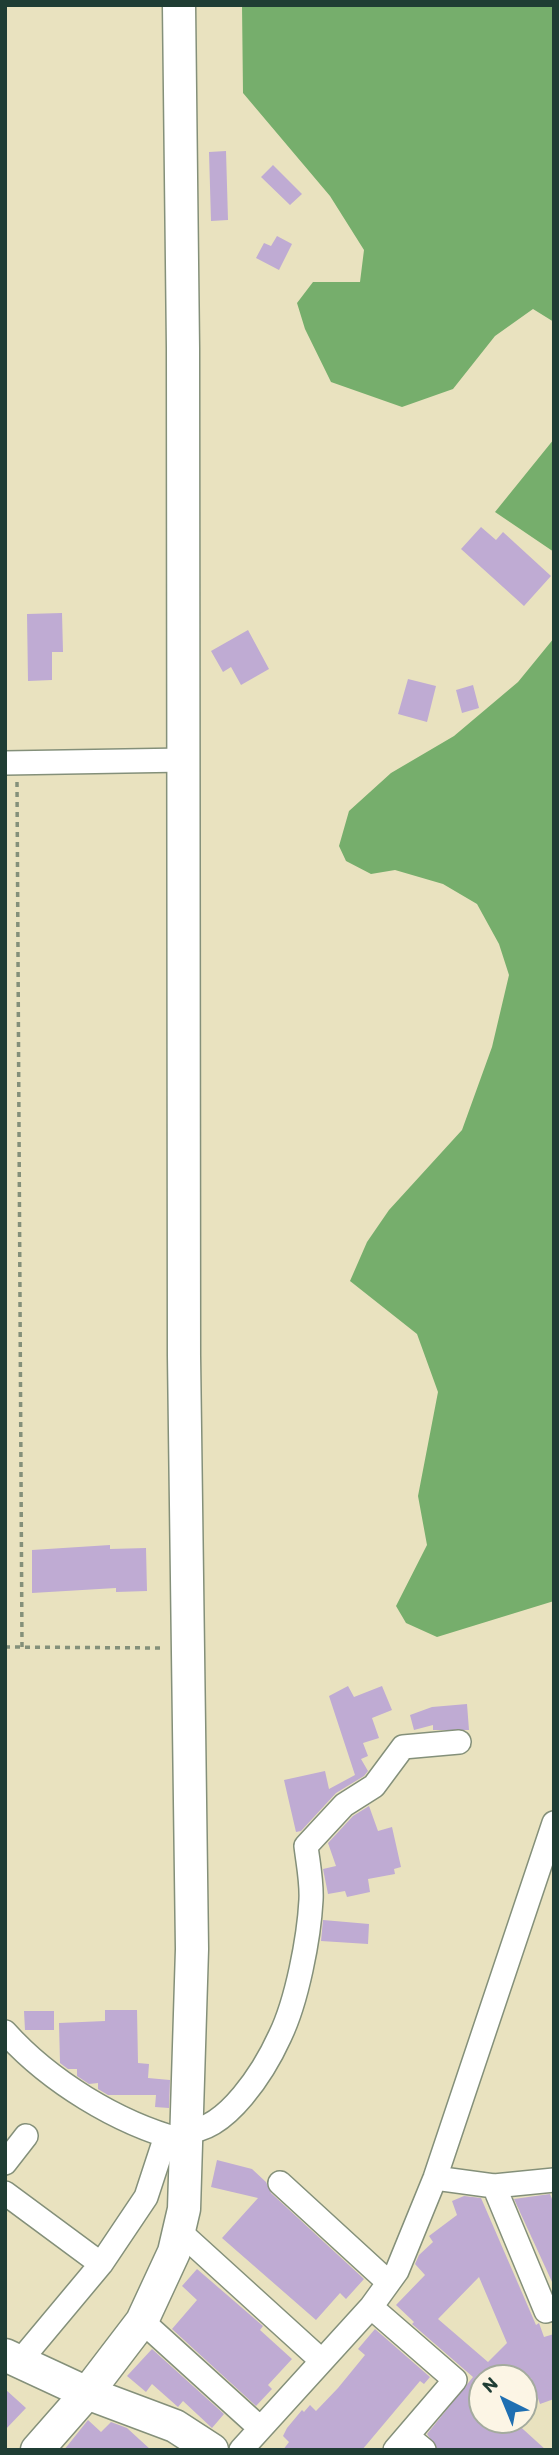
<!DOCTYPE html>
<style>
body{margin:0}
#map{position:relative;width:559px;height:2455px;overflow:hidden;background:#e9e2bf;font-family:Itim,sans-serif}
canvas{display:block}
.frame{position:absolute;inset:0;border:7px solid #1f3d34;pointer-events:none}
.north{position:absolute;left:468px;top:2364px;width:70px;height:70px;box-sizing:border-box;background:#fcf5e5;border:2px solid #a4ab9e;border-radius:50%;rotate:317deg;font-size:19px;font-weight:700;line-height:28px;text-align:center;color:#1f3d34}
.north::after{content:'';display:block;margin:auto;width:24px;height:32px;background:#1f6fb2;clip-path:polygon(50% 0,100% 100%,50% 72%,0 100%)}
</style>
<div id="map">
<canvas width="559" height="2455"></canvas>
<div class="frame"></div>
<div class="north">N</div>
</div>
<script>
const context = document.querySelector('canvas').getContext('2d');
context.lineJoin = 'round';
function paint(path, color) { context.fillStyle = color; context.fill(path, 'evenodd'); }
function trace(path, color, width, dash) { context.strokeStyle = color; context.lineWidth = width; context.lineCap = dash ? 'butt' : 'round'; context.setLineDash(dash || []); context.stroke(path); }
const forest = new Path2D(`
 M 242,5 L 554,5 L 554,322 L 533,309 L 495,336 L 453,389 L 402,407 L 331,382 L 305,329 L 297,303 L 313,282 L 360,282 L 364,250 L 330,196 L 243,93 Z
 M 554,439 L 554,552 L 495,512 Z
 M 554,638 L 554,1601 L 437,1637 L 406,1623 L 396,1606 L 427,1545 L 418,1496 L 438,1392 L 417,1334 L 350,1281 L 367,1242 L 389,1210 L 462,1130 L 492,1047 L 509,975 L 499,944 L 477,904 L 443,884 L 395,870 L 371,874 L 346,861 L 339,846 L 349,811 L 391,773 L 454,736 L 518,682 Z`);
const building = new Path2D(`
 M 226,151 L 228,220 L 211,221 L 209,152 Z
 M 273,165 L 302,194 L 290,205 L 261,177 Z
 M 277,236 L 292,244 L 279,270 L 256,258 L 264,243 L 271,246 Z
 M 481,527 L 496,540 L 503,532 L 551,576 L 524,606 L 461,549 Z
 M 62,613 L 63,652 L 52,652 L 52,680 L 28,681 L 27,614 Z
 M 248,630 L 269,669 L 241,685 L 231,667 L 223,672 L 211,651 Z
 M 408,679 L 436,686 L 427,722 L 398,714 Z
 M 473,685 L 479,708 L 462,713 L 456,690 Z
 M 110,1545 L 110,1549 L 146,1548 L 147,1591 L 116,1592 L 116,1588 L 32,1593 L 32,1550 Z
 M 348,1686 L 354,1697 L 382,1686 L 392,1710 L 372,1718 L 379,1738 L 363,1743 L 368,1756 L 361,1759 L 368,1771 L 364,1776 L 336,1793 L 301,1831 L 296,1832 L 284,1780 L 325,1771 L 329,1789 L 355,1775 L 329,1696 Z
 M 467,1704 L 469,1730 L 433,1730 L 433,1725 L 414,1730 L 410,1715 L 432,1707 Z
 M 369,1806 L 378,1831 L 392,1827 L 401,1867 L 394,1869 L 395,1874 L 368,1879 L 370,1892 L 347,1897 L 345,1891 L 328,1894 L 323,1869 L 336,1866 L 328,1843 L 353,1816 Z
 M 323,1920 L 369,1924 L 368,1944 L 321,1941 Z
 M 105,2010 L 137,2010 L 138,2063 L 149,2064 L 148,2078 L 170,2080 L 169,2108 L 155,2107 L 156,2095 L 108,2095 L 98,2089 L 98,2083 L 89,2084 L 77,2076 L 77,2069 L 68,2069 L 60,2063 L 59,2023 L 105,2021 Z
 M 24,2011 L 54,2011 L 54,2030 L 25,2030 Z
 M 217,2160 L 252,2169 L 266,2182 L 271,2193 L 364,2279 L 346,2299 L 340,2293 L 316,2320 L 222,2238 L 258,2198 L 211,2187 Z
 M 550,2194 L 554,2204 L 553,2284 L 514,2199 Z
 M 464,2196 L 481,2198 L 536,2325 L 539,2323 L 544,2337 L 554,2334 L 554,2399 L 540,2404 L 531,2378 L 482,2378 L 482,2420 L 513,2420 L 546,2450 L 438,2450 L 427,2434 L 473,2377 L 412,2324 L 414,2322 L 396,2305 L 425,2275 L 415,2264 L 419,2255 L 433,2242 L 429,2236 L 457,2215 L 452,2201 ZM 479,2277 L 507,2343 L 488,2362 L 438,2319 Z
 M 197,2269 L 263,2326 L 260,2330 L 292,2359 L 268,2385 L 272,2389 L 256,2406 L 172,2329 L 197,2300 L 182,2286 Z
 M 375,2329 L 430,2377 L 424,2384 L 420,2381 L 362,2450 L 283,2450 L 289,2442 L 283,2436 L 287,2428 L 302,2410 L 304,2412 L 310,2405 L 316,2411 L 338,2388 L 365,2355 L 358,2349 Z
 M 152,2349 L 224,2414 L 212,2428 L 183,2401 L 178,2407 L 152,2384 L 146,2392 L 127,2376 Z
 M 5,2389 L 26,2408 L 5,2430 Z
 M 88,2420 L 101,2432 L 111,2422 L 127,2428 L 151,2450 L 64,2450 Z`);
const path = new Path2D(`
 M 17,782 L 22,1647
 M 5,1647 L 164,1648`);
const street = new Path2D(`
 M 5,763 L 185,760
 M 5,2032 C 49,2081 117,2123 181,2140
 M 187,2131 C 227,2131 265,2069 280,2036 C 297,2001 309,1938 311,1900 C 312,1882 308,1863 306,1846 L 344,1805 L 374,1786 L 403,1747 L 459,1742
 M 5,2163 L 26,2136
 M 435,2178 L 494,2186 L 554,2180
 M 280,2183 L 388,2282
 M 494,2186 L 546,2311 L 554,2307
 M 5,2193 L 101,2264
 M 179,2231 L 322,2361
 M 371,2307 L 455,2380 L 395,2450
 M 142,2321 L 260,2428
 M 20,2361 L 101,2264 L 146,2197 L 166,2136
 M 407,2436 L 424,2450
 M 241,2450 L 371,2307 L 397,2271 L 435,2178 L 554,1823`);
const secondary = new Path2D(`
 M 5,2355 L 87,2393 L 175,2426 L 212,2450
 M 37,2450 L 87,2393 L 142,2321 L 174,2252 L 184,2209 L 192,1949 L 184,1356 L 183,348 L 179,5`);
paint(forest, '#76ae6c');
paint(building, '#bfabd3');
trace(street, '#84907a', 26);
trace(secondary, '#84907a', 35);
trace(path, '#84907a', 3.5, [5, 5]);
trace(street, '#fff', 23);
trace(secondary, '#fff', 32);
</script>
